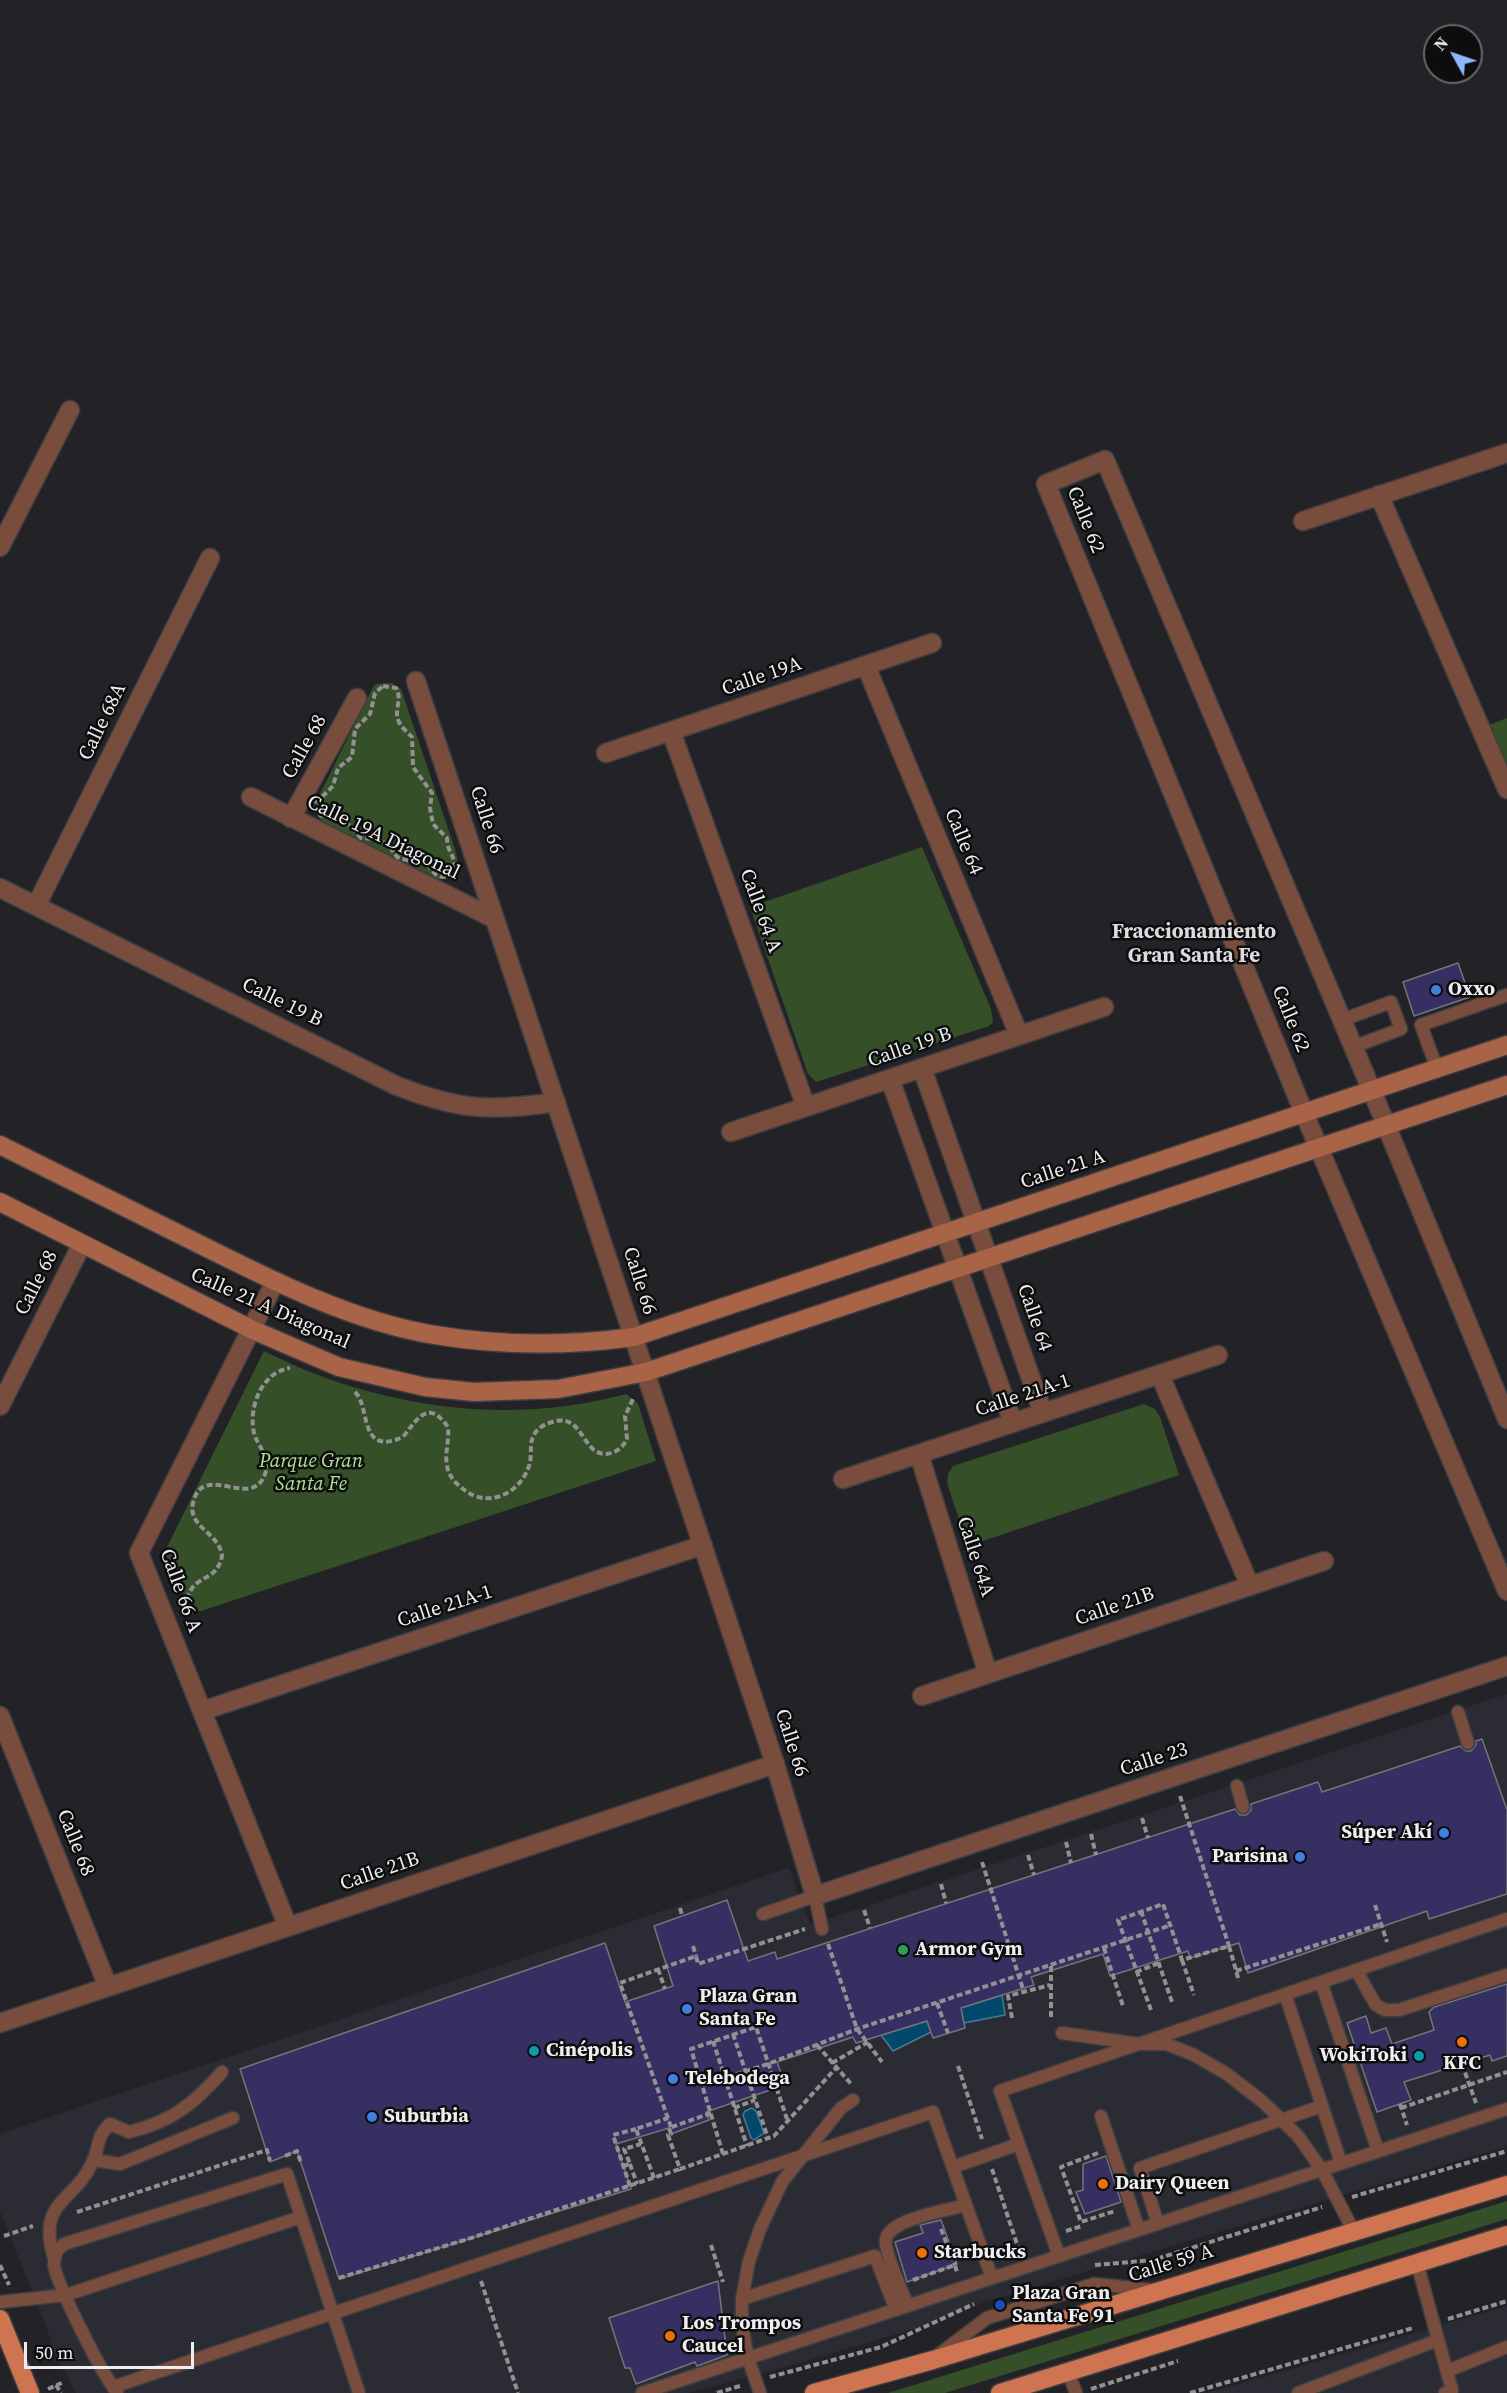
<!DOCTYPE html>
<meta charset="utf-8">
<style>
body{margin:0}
#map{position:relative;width:1507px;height:2393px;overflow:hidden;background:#232327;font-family:"Source Serif 4",serif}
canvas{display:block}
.north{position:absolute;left:1423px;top:24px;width:60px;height:60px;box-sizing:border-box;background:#0d0d0e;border:2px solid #676769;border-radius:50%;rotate:310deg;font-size:16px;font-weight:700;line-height:24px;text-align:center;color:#eeeef1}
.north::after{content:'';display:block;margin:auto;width:21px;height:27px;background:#8abafc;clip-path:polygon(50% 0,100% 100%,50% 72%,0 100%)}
.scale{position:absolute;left:24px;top:2342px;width:170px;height:27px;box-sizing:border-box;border:3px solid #eeeef1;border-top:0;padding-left:8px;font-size:18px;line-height:21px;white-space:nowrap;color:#eeeef1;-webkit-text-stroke:4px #0d0d0e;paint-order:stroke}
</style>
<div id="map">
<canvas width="1507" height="2393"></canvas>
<div class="north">N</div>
<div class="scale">50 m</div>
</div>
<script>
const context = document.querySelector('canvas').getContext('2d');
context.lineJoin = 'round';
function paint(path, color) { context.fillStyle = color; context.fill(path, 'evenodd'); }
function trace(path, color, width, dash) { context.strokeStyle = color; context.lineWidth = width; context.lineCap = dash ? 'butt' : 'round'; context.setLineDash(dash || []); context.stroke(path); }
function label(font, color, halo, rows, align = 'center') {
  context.font = font + ' "Source Serif 4",serif'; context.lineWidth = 5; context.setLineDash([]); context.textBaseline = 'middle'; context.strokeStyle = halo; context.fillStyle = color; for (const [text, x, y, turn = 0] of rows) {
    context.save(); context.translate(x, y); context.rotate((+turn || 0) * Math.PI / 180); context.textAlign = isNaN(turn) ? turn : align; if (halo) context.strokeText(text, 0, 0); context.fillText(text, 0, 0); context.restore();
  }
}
const built = new Path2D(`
 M 1507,1694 L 1507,2146 L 984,2302 L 924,2326 L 778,2369 L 687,2393 L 76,2393 L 54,2352 L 46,2326 L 0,2211 L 0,2134 L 789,1868 L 810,1925 Z
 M 1507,2306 L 1507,2393 L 1207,2393 L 1288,2370 Z`);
const green = new Path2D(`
 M 392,683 L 401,689 L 455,849 C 460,868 460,884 435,878 L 322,822 L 313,808 L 373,687 L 376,684 Z
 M 1507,718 L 1507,766 L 1489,725 Z
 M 922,847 L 991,1009 L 993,1022 L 989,1026 L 816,1082 L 808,1074 L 750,907 Z
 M 264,1351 C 373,1407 506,1427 626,1394 L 638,1404 L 656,1461 L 192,1614 L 167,1560 L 167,1547 Z
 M 1144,1404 L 1155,1409 L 1160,1417 L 1179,1475 L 968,1546 L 947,1483 L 948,1474 L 953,1466 Z
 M 1507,2201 L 1507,2219 L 945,2393 L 888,2393 Z`);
const water = new Path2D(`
 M 1002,1995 L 1005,2015 L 964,2023 L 960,2008 Z
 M 927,2021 L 931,2032 L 893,2051 L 881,2035 Z
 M 752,2108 L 756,2111 L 764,2133 L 754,2140 L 751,2138 L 743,2115 L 745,2111 Z`);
const building = new Path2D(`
 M 1458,963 L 1470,997 L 1414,1016 L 1403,982 Z
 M 1482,1739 L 1507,1810 L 1507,1894 L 1429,1919 L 1427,1911 L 1248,1973 L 1239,1943 L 1190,1958 L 1188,1951 L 1110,1976 L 1103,1954 L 1031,1977 L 1034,1985 L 961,2008 L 965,2028 L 933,2038 L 927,2021 L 856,2043 L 853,2037 L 777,2062 L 785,2085 L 706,2112 L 709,2120 L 671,2134 L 669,2128 L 616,2144 L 631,2189 L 339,2279 L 297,2151 L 270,2162 L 240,2069 L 605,1943 L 625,2002 L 673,1986 L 654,1926 L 727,1900 L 748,1961 L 775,1952 L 777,1959 L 1235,1809 L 1240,1815 L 1246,1815 L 1251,1810 L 1251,1804 L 1318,1782 L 1322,1792 L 1460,1746 L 1466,1751 L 1471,1751 L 1476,1745 L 1476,1741 Z
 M 1507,1984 L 1507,2056 L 1492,2061 L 1490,2055 L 1404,2082 L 1411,2100 L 1377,2112 L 1347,2023 L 1366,2016 L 1371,2033 L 1386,2028 L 1392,2044 L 1434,2030 L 1429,2012 L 1434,2007 Z
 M 1106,2156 L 1121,2202 L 1085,2214 L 1076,2192 L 1083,2190 L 1083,2164 Z
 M 941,2220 L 957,2264 L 907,2282 L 895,2242 L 923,2233 L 920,2225 Z
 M 718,2281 L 727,2355 L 697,2366 L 695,2362 L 636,2384 L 630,2368 L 625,2368 L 609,2318 Z`);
const path = new Path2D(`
 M 383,686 L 396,688 C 403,699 393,711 399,722 C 402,728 408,733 412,737 L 413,767 L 432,793 L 430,808 L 433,824 L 447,838 C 447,856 461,858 450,875 L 442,877 L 435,874 L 424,860 L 410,861 L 397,857 C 386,840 381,839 361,838 L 347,823 L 320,815 L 317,812 L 316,803 L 333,786 L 338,768 L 352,757 L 355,729 L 370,714 L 375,693 Z
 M 355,1392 C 371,1407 358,1457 403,1437 C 418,1418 428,1399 448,1427 C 450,1447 439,1465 456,1483 C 462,1488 467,1493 475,1496 C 499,1505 525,1486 530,1462 C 532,1453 529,1443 534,1435 C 537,1428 545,1424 552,1422 C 574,1415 579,1433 590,1446 C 601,1460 620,1454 627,1439 L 625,1416 L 633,1399
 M 179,1604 C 190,1600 188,1589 197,1583 C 210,1574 218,1574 222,1556 C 220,1533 187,1527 193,1503 C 203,1459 254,1514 266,1471 C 270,1456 258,1447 254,1433 C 248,1407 262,1372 290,1368
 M 1180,1796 L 1229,1946
 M 1142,1818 L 1148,1838
 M 1091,1834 L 1096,1855
 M 1066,1842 L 1071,1863
 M 1028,1855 L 1034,1875
 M 982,1862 L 1024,1992
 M 941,1884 L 946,1903
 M 1375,1905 L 1387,1942
 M 680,1908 L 682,1915
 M 864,1910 L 870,1928
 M 1141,1911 L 1172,2002
 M 828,1944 L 857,2029 L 882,2062
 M 693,1946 L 696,1956
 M 1104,1948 L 1123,2006
 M 1182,1960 L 1194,1995
 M 1051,1966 L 1051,2017
 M 658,1969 L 665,1989
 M 1236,1971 L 1381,1924
 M 1136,1972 L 1159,1963
 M 937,2003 L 948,2033
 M 1151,2010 L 1118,1920 L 1163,1904 L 1182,1960 L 1229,1946 L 1239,1981
 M 1012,2018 L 1008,1996 L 1050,1985
 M 733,2034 L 768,2138
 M 713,2041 L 747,2146
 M 817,2045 L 852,2085
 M 832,2063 L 868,2042
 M 1462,2064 L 1476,2103
 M 958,2066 L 982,2139
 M 702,2085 L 768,2064 L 857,2029 L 1171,1925
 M 1400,2104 L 1407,2125
 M 734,2108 L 755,2100
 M 1401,2108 L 1507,2072
 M 711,2113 L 669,2128 L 671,2134 L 668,2135 L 680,2169 L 774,2136 L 836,2068
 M 671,2127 L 620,1983 L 696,1956 L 698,1964 L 805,1929
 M 1098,2153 L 1061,2167 L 1081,2222 L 1115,2211
 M 723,2154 L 691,2049 L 756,2027 L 787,2119
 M 285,2156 L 297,2151 L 301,2163
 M 630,2164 L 637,2184
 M 623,2166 L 630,2164 L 624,2149 L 641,2144
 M 992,2169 L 1020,2253
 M 654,2178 L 636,2129 L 668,2118
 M 630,2186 L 613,2135 L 636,2129
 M 1352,2197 L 1507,2151
 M 77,2212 L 267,2150 L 270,2161
 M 941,2229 L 955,2265
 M 1066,2231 L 1082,2226
 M 4,2236 L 33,2226
 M 711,2245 L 723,2282
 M 0,2265 L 9,2285
 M 1095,2265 L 1153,2260 L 1322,2207
 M 339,2278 L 468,2239 L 680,2169
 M 913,2280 L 955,2265 L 957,2273
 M 481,2281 L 518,2393
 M 1448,2319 L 1507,2301
 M 770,2377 L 881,2347 L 974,2304
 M 56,2385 L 61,2393
 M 48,2389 L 64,2382
 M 1091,2389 L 1178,2361
 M 717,2393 L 740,2386
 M 1190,2393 L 1413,2328`);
const service = new Path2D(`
 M 1342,1020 L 1391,1002 L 1401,1029 L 1353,1047
 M 1437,1069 L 1421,1025 L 1507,995
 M 1458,1712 L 1468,1743
 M 1237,1786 L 1243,1807
 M 763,1914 L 815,1896 L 822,1929
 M 1356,1970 L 1376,2005 L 1385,2010 L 1399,2010 L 1507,1975
 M 1321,1982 L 1378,2151
 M 1285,1994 L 1341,2163
 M 1062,2033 L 1139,2044 L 1167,2044 L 1194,2055 L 1227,2074 L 1263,2102 L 1298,2136 L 1322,2170 L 1354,2232
 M 1101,2116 L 1139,2230
 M 93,2160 L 120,2164 L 233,2118
 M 953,2167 L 1019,2144
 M 1158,2224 L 1140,2168 L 1322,2106
 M 1059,2256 L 1000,2091 L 1507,1919
 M 54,2258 C 36,2200 75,2203 93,2161 C 100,2145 96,2137 110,2124 L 129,2132 C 171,2122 194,2104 222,2072
 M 1417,2263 L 1452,2390 L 1445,2393
 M 742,2299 L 875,2256 L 896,2310
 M 0,2302 L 66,2295 L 301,2217
 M 908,2306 C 903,2294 883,2249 886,2239 C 890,2219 948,2210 966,2205
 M 938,2355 L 987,2318 L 1094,2284 L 1152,2290
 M 1447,2371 L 1507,2347
 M 1068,2372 L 1076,2393
 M 113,2387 L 933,2112 L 992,2278
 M 117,2392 C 102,2375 58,2287 54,2265 C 54,2259 55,2256 57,2251 L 64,2244 L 287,2174 L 359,2393
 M 642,2393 L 1507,2109
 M 760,2393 L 748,2358 L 742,2326 L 742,2299 L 749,2261 L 760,2229 L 782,2182 L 841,2108 L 853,2100
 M 1298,2393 L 1438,2340`);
const minor = new Path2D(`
 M 1379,495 L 1507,789
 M 1303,521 L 1507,453
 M 0,547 L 70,410
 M 866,666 L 1019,1035
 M 416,681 L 775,1764 L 815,1896 L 1507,1666
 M 671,731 L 806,1107
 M 606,753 L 932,643
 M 251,797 L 495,919
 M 291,818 L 357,698
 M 0,888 L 395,1085 C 457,1110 490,1112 556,1102
 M 36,906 L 210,558
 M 922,1068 L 1043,1413
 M 890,1079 L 1013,1423
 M 1304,1113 L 1046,484 L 1105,460 L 1372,1091
 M 731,1132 L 1104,1007
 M 275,1282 L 139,1553 L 288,1927
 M 1160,1375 L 1250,1586
 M 0,1406 L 82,1244
 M 919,1454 L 988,1674
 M 843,1479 L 1218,1355
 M 922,1696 L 1324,1561
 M 202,1711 L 703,1545
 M 0,1716 L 108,1987
 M 0,2023 L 775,1764`);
const tertiary = new Path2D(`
 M 1372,1091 L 1507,1419
 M 1304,1113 L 1507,1591`);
const secondary = new Path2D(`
 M 0,1145 C 65,1177 130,1210 195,1242 C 269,1279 353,1322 435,1335 C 501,1346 568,1346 634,1337 L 1507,1045
 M 0,1202 L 253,1330 L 339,1367 L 425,1387 L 474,1392 L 558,1389 L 646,1372 L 1507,1085`);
const primary = new Path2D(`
 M 0,2319 L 30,2393
 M 814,2393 L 933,2360 L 1507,2185
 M 1000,2393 L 1507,2235`);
const markers = [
 [1436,990,6,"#3f7fe0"],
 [1444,1833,6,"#3f7fe0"],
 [1300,1857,6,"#3f7fe0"],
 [903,1950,6,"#2e9e5b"],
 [687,2009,6,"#3f7fe0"],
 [1462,2042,6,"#e8710a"],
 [534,2051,6,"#0f9aa8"],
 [1419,2056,6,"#0f9aa8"],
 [673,2079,6,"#3f7fe0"],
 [372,2117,6,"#3f7fe0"],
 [1103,2184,6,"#e8710a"],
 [922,2253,6,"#e8710a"],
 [1000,2305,6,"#1a4fb4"],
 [670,2336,6,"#e8710a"]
];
const streetNames = [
 ["Calle 62",1085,520,68],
 ["Calle 19A",762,677,-19],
 ["Calle 68A",103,722,-64],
 ["Calle 68",305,747,-61],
 ["Calle 66",486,820,72],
 ["Calle 19A Diagonal",383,838,26],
 ["Calle 64",963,842,67],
 ["Calle 64 A",760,911,70],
 ["Calle 19 B",282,1003,26],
 ["Calle 62",1290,1019,68],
 ["Calle 19 B",910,1048,-19],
 ["Calle 21 A",1063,1170,-18],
 ["Calle 66",639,1281,72],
 ["Calle 68",37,1283,-63],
 ["Calle 21 A Diagonal",270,1309,24],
 ["Calle 64",1034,1318,71],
 ["Calle 21A-1",1023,1396,-18],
 ["Calle 64A",975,1557,72],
 ["Calle 66 A",180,1591,70],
 ["Calle 21A-1",445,1607,-18],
 ["Calle 21B",1115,1607,-19],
 ["Calle 66",791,1743,72],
 ["Calle 23",1154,1760,-18],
 ["Calle 68",75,1843,68],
 ["Calle 21B",380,1872,-19],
 ["Calle 59 A",1171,2264,-17]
];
const poiNames = [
 ["Oxxo",1448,990],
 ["Súper Akí",1432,1833,"right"],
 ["Parisina",1288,1857,"right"],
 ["Armor Gym",915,1950],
 ["Plaza Gran",699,1997],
 ["Santa Fe",699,2020],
 ["Cinépolis",546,2051],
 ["WokiToki",1407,2056,"right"],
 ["KFC",1462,2064,"center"],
 ["Telebodega",685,2079],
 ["Suburbia",384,2117],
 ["Dairy Queen",1115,2184],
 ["Starbucks",934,2253],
 ["Plaza Gran",1012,2294],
 ["Santa Fe 91",1012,2317],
 ["Los Trompos",682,2324],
 ["Caucel",682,2347]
];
const parkNames = [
 ["Parque Gran",311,1462],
 ["Santa Fe",311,1485]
];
const neighbourhoodNames = [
 ["Fraccionamiento",1194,933],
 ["Gran Santa Fe",1194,957]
];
paint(built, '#2b2b34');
paint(green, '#355028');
paint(water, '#00496c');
trace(water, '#477a94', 1.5);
paint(building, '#362f61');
trace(building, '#757479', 1.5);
trace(service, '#3f3f43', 15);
trace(minor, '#3f3f43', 21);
trace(tertiary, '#3f3f43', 21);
trace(secondary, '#3f3f43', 21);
trace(primary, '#3f3f43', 21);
trace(path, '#919194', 4, [6, 3]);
trace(service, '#794d3d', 12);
trace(minor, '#794d3d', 18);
trace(tertiary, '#794d3d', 18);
trace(secondary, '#a96448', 18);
trace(primary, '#ce7451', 18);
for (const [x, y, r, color] of markers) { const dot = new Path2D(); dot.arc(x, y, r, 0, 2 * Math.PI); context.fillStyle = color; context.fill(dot); trace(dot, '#0d0d0e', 2); }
label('20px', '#eeeef1', '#0d0d0e', streetNames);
label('bold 20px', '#eeeef1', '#0d0d0e', poiNames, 'left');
label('italic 20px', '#ace093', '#0d0d0e', parkNames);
label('bold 21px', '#dadadf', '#0d0d0e', neighbourhoodNames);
</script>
